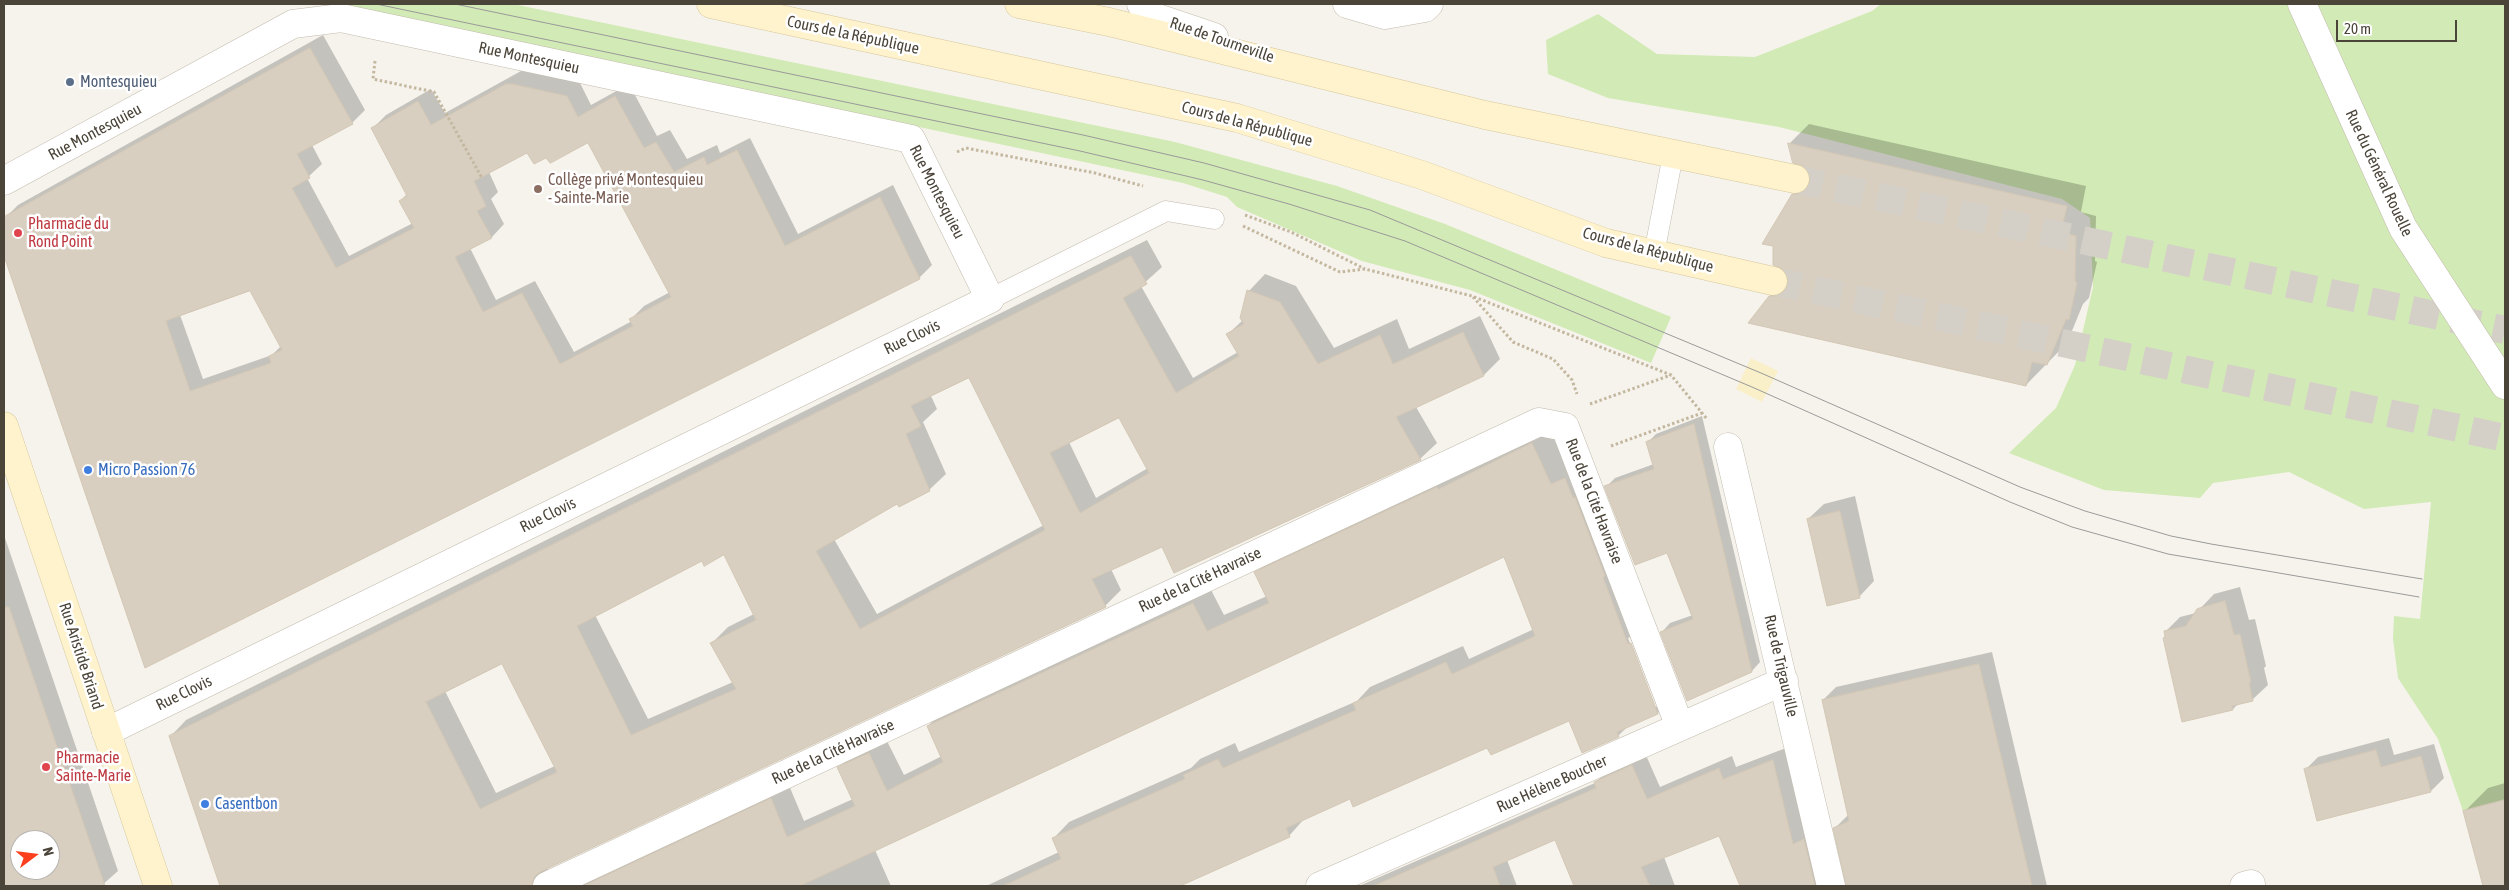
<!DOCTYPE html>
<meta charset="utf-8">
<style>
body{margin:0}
#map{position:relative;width:2509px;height:890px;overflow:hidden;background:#f6f3ec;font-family:"Asap Condensed",sans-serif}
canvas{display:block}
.frame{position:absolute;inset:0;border:5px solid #4b4439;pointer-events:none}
.north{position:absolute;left:10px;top:830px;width:50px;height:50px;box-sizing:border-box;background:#fff;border:1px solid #b7b4b0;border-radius:50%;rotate:75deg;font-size:14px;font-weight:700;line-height:20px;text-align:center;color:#4b4439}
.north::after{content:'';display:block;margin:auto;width:18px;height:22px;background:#fc3f1d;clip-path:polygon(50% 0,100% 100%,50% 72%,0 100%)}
.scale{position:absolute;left:2336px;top:20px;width:121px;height:22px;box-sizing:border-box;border:2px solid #4b4439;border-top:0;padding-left:6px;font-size:15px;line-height:18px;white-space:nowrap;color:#4b4439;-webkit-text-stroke:4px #fff;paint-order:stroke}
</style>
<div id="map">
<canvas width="2509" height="890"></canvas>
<div class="frame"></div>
<div class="north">N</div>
<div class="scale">20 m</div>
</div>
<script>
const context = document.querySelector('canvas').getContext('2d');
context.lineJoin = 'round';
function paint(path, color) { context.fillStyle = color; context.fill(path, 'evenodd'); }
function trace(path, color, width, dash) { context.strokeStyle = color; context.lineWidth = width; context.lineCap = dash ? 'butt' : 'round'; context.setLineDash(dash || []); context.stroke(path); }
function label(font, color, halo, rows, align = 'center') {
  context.font = font + ' "Asap Condensed",sans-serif'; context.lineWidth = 5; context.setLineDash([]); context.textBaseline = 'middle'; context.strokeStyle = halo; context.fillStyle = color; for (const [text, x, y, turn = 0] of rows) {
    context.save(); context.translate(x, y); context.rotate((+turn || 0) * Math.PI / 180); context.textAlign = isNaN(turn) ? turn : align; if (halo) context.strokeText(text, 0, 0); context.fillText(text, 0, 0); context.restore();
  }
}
const green = new Path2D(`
 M 339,4 L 513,4 L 1175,142 L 1337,186 L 1445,224 L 1671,317 L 1651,363 L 1470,290 L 1362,261 L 1237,207 L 1227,197 L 1183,183 Z
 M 1881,4 L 2505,4 L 2505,800 L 2463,811 L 2438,739 L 2398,678 L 2393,639 L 2394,616 L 2420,619 L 2431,502 L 2364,509 L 2289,472 L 2213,483 L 2200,498 L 2104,490 L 2009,453 L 2056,408 L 2075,365 L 2093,287 L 2090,218 L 2062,199 L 1779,127 L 1608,98 L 1548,74 L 1546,40 L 1598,14 L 1657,54 L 1755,57 L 1872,11 Z`);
const sand = new Path2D(`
 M 1751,358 L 1778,371 L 1762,402 L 1736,389 Z`);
const shadow = new Path2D(`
 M 323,35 L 365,110 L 352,123 L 312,145 L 322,164 L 307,178 L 349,256 L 413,223 L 400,201 L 407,194 L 373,128 L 386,115 L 431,89 L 445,113 L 521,71 L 526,71 L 580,83 L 591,105 L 629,84 L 657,136 L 670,130 L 687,159 L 717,145 L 720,153 L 750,138 L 798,234 L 893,185 L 932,265 L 919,278 L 145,667 L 4,252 L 4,219 L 18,205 ZM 589,141 L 670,292 L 644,306 L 631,319 L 632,321 L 574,352 L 535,281 L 496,300 L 470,248 L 492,237 L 504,224 L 491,199 L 498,192 L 489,172 L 528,151 L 546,156 ZM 251,290 L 281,346 L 272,355 L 203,379 L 180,315 Z
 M 1809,124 L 2086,186 L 2081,212 L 2096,216 L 2095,261 L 2097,262 L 2089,298 L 2083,304 L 2067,343 L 2026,385 L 1769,297 L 1789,277 L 1793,195 L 1811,177 L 1789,144 Z
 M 1147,240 L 1162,267 L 1141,286 L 1193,378 L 1238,352 L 1228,334 L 1243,320 L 1249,291 L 1265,274 L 1296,286 L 1334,348 L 1397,319 L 1409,349 L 1480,316 L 1500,359 L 1484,375 L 1416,407 L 1437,443 L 1420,459 L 1175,571 L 1163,545 L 1111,569 L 1121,590 L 1105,606 L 547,867 L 549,876 L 788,783 L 804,821 L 853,799 L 839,768 L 855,751 L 885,737 L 904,775 L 942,756 L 928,726 L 944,710 L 1210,588 L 1224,615 L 1267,596 L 1256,573 L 1272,556 L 1549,428 L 1674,697 L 1658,713 L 1628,726 L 1618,736 L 1570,719 L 1488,746 L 1350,798 L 1305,818 L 1289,836 L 1179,886 L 986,886 L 1059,852 L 1053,839 L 1069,822 L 1191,768 L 1200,759 L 1235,743 L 1239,752 L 1357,701 L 1370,687 L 1463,646 L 1469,659 L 1534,629 L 1504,555 L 875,850 L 891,886 L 221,886 L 170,737 L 186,720 ZM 969,376 L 1044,525 L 877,614 L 834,539 L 898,503 L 929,490 L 946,474 L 923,422 L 937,409 L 931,396 ZM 1120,417 L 1148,468 L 1096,498 L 1069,442 ZM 725,553 L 754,614 L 728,627 L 712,643 L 733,682 L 648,719 L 595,615 L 702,559 ZM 1630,637 L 1657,707 L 1654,707 L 1628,638 ZM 502,662 L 555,766 L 496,793 L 445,691 Z
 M 1702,416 L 1760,662 L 1752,671 L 1662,632 L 1670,623 L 1693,615 L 1668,552 L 1606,487 L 1615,478 L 1654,464 L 1647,443 L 1656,434 Z
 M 1855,496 L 1874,581 L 1859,597 L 1808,519 L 1824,504 Z
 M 4,535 L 118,871 L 101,886 L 4,886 ZM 20,840 L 50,840 L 50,870 L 20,870 Z
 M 2240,587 L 2249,620 L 2255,619 L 2266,666 L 2264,668 L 2268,685 L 2252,700 L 2239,703 L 2233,709 L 2166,637 L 2165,632 L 2180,617 L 2196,613 L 2214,594 Z
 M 1992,652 L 2047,886 L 1847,886 L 1835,828 L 1849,814 L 1823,700 L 1836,687 Z
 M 2389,738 L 2394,755 L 2434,744 L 2444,778 L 2431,791 L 2318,819 L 2305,770 L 2318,757 Z
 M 1786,748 L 1836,886 L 1742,886 L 1720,834 L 1664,857 L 1675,886 L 1575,886 L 1556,838 L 1507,860 L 1517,886 L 1359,886 L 1595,783 L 1608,770 L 1645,753 L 1660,787 L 1732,756 L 1736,767 Z
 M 2505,783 L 2505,886 L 2484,886 L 2465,811 L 2488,788 Z`);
const building = new Path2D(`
 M 310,48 L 353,124 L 297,154 L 310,178 L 292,188 L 336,268 L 414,228 L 399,201 L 407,196 L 371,128 L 418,101 L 431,125 L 506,84 L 512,84 L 567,96 L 578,117 L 615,96 L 644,148 L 656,142 L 674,172 L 704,157 L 707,165 L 737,150 L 785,246 L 880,197 L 920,279 L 145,668 L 4,256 L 4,217 ZM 588,143 L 671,297 L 629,319 L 633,326 L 560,364 L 522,293 L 483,312 L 455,257 L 492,238 L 477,211 L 486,206 L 474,181 L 527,153 L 534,164 L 546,158 L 550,163 ZM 250,291 L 282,350 L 269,356 L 271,363 L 190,391 L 166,321 Z
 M 1788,143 L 2067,206 L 2061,232 L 2076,236 L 2075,281 L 2077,283 L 2069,320 L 2066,319 L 2047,365 L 2032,362 L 2026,386 L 1748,323 L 1769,296 L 1778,296 L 1785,291 L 1788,285 L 1788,277 L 1784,270 L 1773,265 L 1773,246 L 1762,244 L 1792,194 L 1799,194 L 1806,190 L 1810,183 L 1810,175 L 1806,168 L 1793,163 Z
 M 1131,256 L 1147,284 L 1123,298 L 1176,393 L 1239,356 L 1226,334 L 1244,324 L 1240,318 L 1247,290 L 1280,302 L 1318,364 L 1380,335 L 1393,364 L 1463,332 L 1484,376 L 1396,417 L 1421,460 L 1174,573 L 1162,547 L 1092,579 L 1106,607 L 540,872 L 534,877 L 532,886 L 220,886 L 169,736 ZM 969,378 L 1045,530 L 860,629 L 816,551 L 897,504 L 899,507 L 930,491 L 906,434 L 921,426 L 911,406 ZM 1119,418 L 1149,473 L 1080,513 L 1050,453 ZM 724,555 L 756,620 L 710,643 L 736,689 L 631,735 L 577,626 L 702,561 L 704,566 ZM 502,664 L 557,772 L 480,809 L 426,702 Z
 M 1694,424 L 1752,672 L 1687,701 L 1660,632 L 1693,619 L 1667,553 L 1635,565 L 1604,486 L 1654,469 L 1646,442 Z
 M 1532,443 L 1551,484 L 1565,478 L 1573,498 L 1575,497 L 1605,576 L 1603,577 L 1628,644 L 1631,643 L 1658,714 L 1617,732 L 1619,737 L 1582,753 L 1569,721 L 1491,755 L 1487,748 L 1353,807 L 1350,799 L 1286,828 L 1290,837 L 1180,886 L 1003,886 L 1061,859 L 1052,838 L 1185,779 L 1183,775 L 1218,759 L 1223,768 L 1356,710 L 1353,703 L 1446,662 L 1452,674 L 1535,636 L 1504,557 L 800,886 L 583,886 L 771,798 L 787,837 L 855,806 L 837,767 L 869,753 L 887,791 L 943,762 L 927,726 L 1193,603 L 1207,631 L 1269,603 L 1254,572 L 1437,487 L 1438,489 Z
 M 1840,511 L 1860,598 L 1827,606 L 1807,519 Z
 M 2225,601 L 2234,635 L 2240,634 L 2251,682 L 2249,683 L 2253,701 L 2232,706 L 2233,710 L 2182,722 L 2163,638 L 2165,637 L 2164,631 L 2186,626 L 2197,609 Z
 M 4,607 L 9,607 L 105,886 L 4,886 ZM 20,840 L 50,840 L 50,870 L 20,870 Z
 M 1979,664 L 2032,886 L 1846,886 L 1833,828 L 1849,821 L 1822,700 Z
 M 2376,750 L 2381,767 L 2421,756 L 2431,792 L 2317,821 L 2304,769 Z
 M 1773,760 L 1793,844 L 1804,839 L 1815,886 L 1740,886 L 1719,836 L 1641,867 L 1650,886 L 1574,886 L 1555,840 L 1493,867 L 1500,886 L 1373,886 L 1596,788 L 1594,782 L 1632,765 L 1647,799 L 1719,768 L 1723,779 Z
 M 2505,800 L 2505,886 L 2483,886 L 2463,811 Z`);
const secondaryTunnel = new Path2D(`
 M 1795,179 L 2505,330
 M 1773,281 L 2505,438`);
const path = new Path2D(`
 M 375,61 L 373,79 L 434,92 L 482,178
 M 957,152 L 966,148 L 1095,173 L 1143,186
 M 1245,215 L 1291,232 L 1365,269
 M 1243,226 L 1340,272 L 1365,269 L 1472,296 L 1671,375 L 1707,419
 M 1473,297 L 1513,342 L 1553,359 L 1572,380 L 1577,394
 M 1590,404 L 1671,375
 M 1611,446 L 1702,413`);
const lane = new Path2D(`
 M 1654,254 L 1673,155
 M 990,299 L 1166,211 L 1214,219`);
const street = new Path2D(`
 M 1141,4 L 1149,15 L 1214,37
 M 1347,4 L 1385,15 L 1425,8 L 1429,4
 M 2302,4 L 2403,228 L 2505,385
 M 4,181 L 293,24 L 341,18 L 911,139 L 990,299 L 106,732
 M 1728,447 L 1831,886
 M 547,886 L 1539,422 L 1565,427 L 1680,727
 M 1320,886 L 1784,681
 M 2244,886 L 2251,884 L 2251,886`);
const secondary = new Path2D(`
 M 711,4 L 1237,118 L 1422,175 L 1606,243 L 1773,281
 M 1019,4 L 1109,22 L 1485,115 L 1795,179
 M 4,426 L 158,886`);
const tram = new Path2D(`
 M 376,4 L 1080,151 L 1203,180 L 1289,204 L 1405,241 L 1752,387 L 2010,502 L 2072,527 L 2168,554 L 2419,597
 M 455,4 L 1083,135 L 1204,163 L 1370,210 L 1761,373 L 2020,487 L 2085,511 L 2171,536 L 2211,544 L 2422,579`);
const markers = [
 [70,82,5,"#5c6f8a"],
 [538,189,5,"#8d6e63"],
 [18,233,5,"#e0444e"],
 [88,470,5,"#3f7fe0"],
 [46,767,5,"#e0444e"],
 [205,804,5,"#3f7fe0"]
];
const streetNames = [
 ["Cours de la République",853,35,12],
 ["Rue de Tourneville",1222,40,19],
 ["Rue Montesquieu",529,58,12],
 ["Cours de la République",1247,124,15],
 ["Rue Montesquieu",95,132,-28],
 ["Rue du Général Rouelle",2379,173,65],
 ["Rue Montesquieu",937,192,63],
 ["Cours de la République",1648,250,15],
 ["Rue Clovis",912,337,-26],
 ["Rue de la Cité Havraise",1594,501,69],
 ["Rue Clovis",548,515,-26],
 ["Rue de la Cité Havraise",1200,580,-25],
 ["Rue Aristide Briand",81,656,72],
 ["Rue de Trigauville",1781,666,77],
 ["Rue Clovis",184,693,-26],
 ["Rue de la Cité Havraise",833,752,-25],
 ["Rue Hélène Boucher",1552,784,-24]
];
const serviceNames = [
 ["Montesquieu",80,82]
];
const educationNames = [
 ["Collège privé Montesquieu",548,180],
 ["- Sainte-Marie",548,198]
];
const healthNames = [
 ["Pharmacie du",28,224],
 ["Rond Point",28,242],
 ["Pharmacie",56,758],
 ["Sainte-Marie",56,776]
];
const shopNames = [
 ["Micro Passion 76",98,470],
 ["Casentbon",215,804]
];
paint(green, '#d2eab5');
paint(sand, '#f9efc9');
paint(shadow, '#0003');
paint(building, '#d8cfc1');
trace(building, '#d3c7b4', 1);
trace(secondaryTunnel, '#d4d0c8', 28, [28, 14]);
trace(lane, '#c2bbae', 21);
trace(street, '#c2bbae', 29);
trace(secondary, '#d6c79b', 29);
trace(path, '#c4b79f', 3, [2.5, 2.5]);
trace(lane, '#fff', 20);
trace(street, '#fff', 28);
trace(secondary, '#fff3cd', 28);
trace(tram, '#9a9a9a', 1);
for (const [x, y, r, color] of markers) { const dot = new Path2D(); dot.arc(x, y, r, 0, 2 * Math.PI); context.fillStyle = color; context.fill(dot); trace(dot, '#fff', 2); }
label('16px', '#4b4439', '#fff', streetNames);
label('16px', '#4e5e75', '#fff', serviceNames, 'left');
label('16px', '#785e54', '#fff', educationNames, 'left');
label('16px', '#be3a42', '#fff', healthNames, 'left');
label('16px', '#366cbe', '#fff', shopNames, 'left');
</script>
